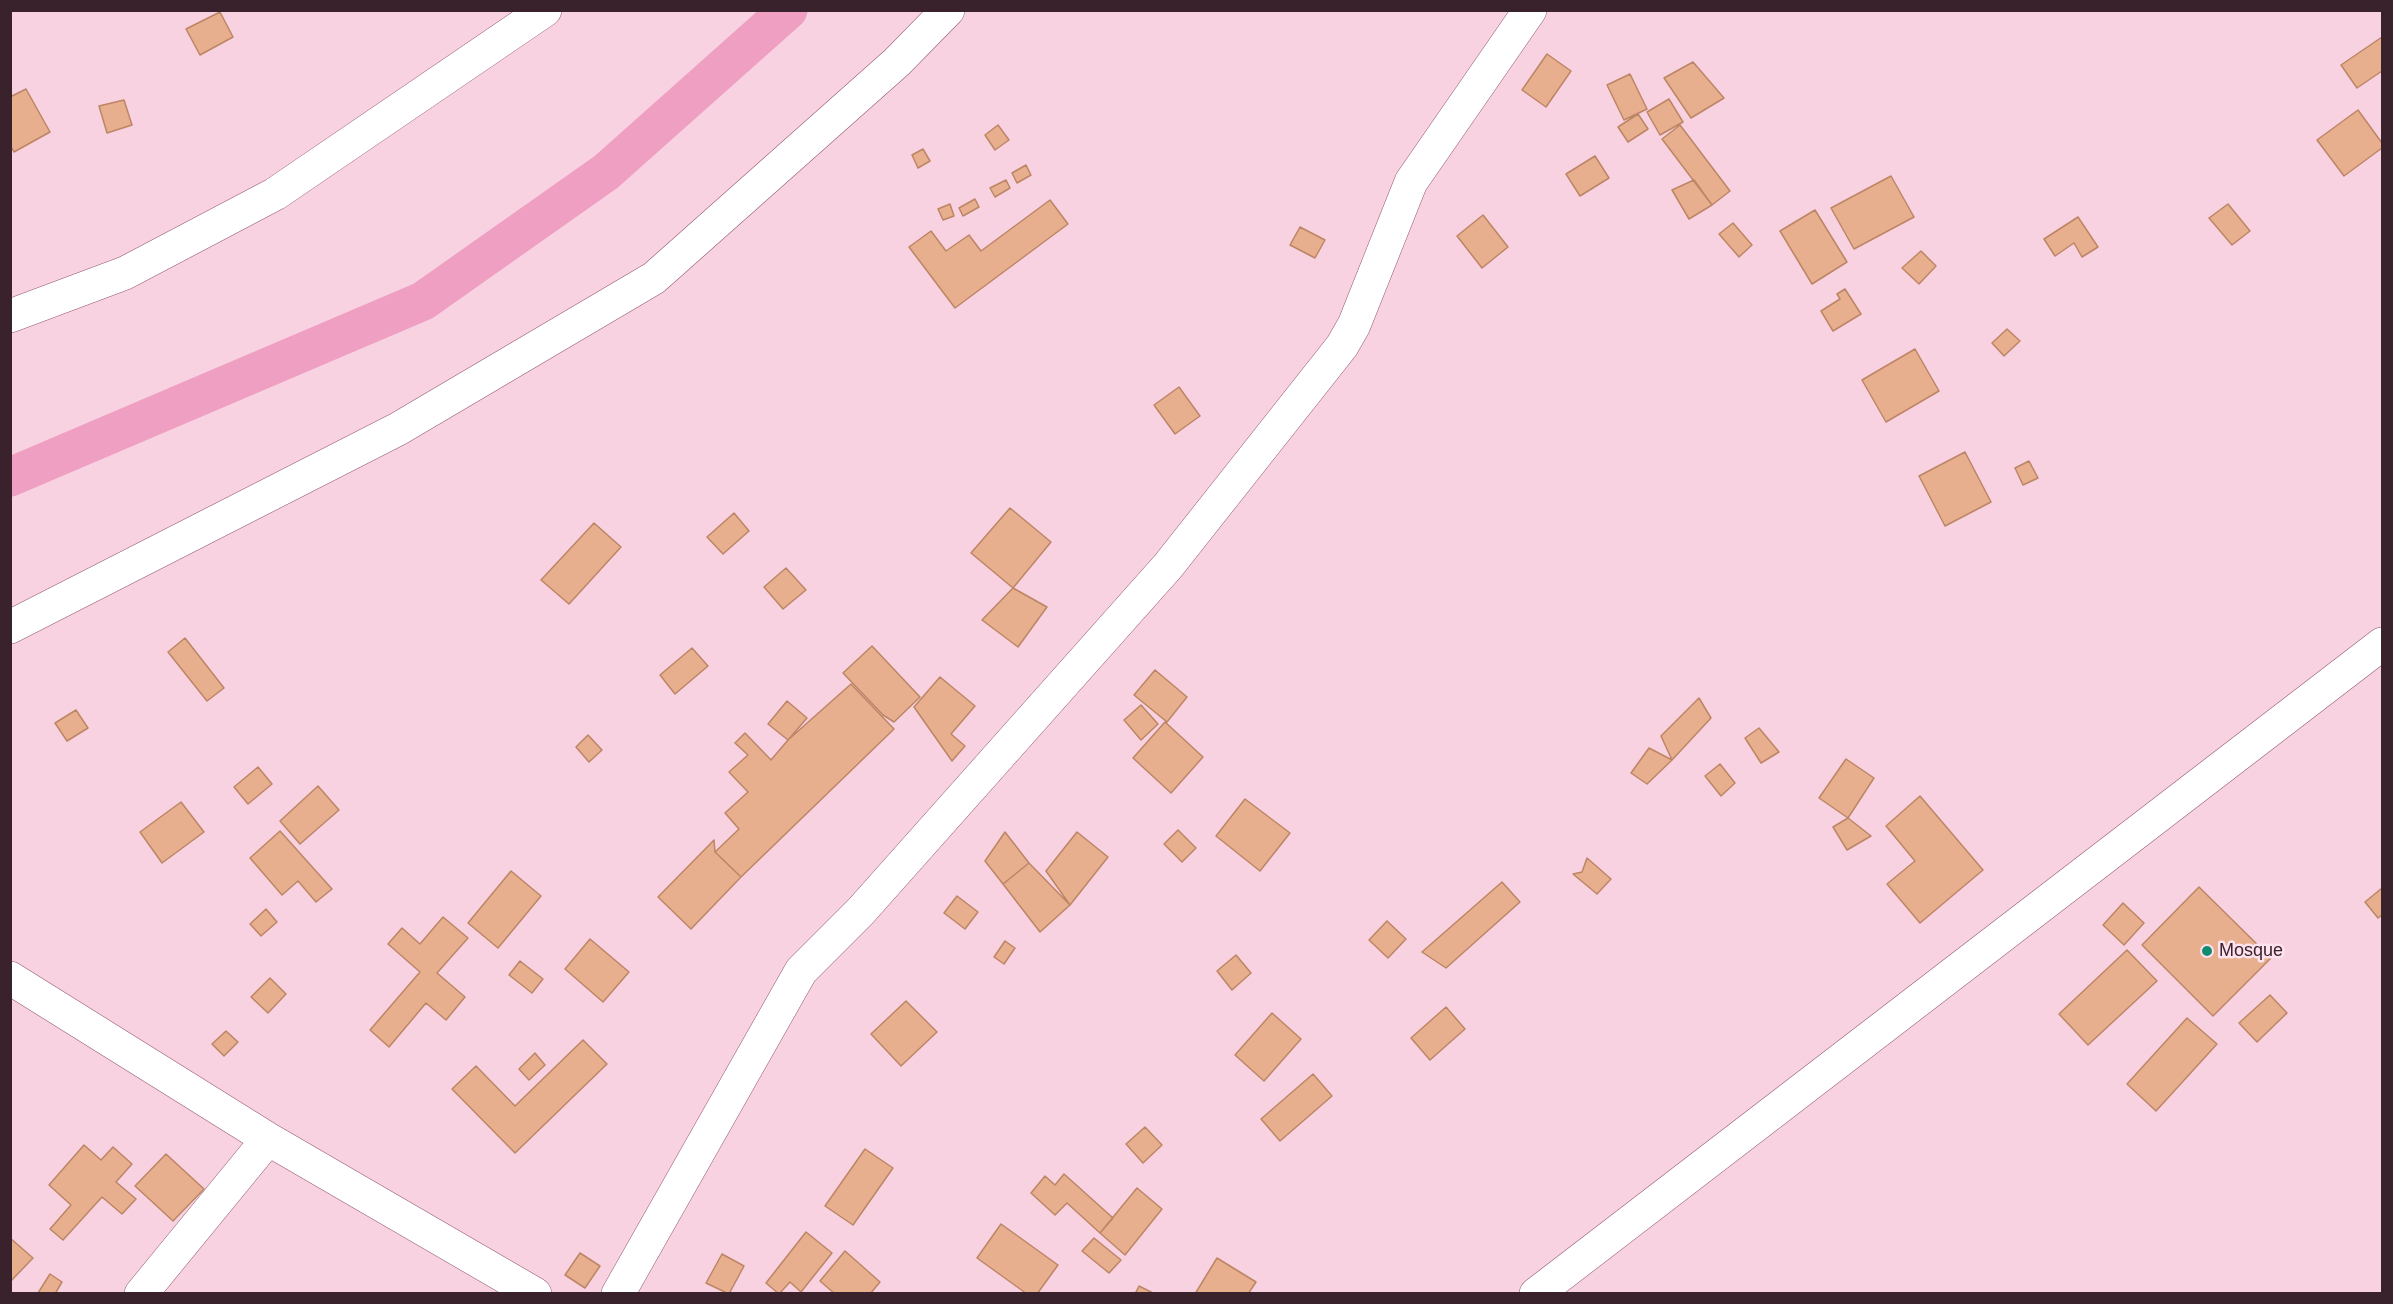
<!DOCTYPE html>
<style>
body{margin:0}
#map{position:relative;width:2393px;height:1304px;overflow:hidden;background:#f9d2e2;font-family:Helvetica,sans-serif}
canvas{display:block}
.frame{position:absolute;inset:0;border:12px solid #3a222d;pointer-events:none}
</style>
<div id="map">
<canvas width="2393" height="1304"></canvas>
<div class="frame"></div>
</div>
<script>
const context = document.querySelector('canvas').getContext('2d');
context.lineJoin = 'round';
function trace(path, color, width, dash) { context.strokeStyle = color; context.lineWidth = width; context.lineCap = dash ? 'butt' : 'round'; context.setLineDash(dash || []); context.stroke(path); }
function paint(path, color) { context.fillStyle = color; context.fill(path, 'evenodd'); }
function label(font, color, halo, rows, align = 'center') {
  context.font = font + ' Helvetica,sans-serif'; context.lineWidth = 5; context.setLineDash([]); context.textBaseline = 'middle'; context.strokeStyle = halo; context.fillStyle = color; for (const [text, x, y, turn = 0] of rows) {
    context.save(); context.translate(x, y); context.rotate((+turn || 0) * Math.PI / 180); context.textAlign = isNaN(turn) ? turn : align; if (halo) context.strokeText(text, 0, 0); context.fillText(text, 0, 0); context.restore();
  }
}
const canal = new Path2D(`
 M 10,477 L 423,301 L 606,172 L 788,10`);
const building = new Path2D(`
 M 220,12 L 233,37 L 200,55 L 186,29 Z
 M 2382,37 L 2382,71 L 2357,88 L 2341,65 Z
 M 1547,54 L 1571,71 L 1546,107 L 1522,90 Z
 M 1693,62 L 1724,98 L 1691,118 L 1664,78 Z
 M 1630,74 L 1647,109 L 1624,120 L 1607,85 Z
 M 26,89 L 50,132 L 14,152 L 10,145 L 10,97 Z
 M 1669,99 L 1683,122 L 1660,135 L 1647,112 Z
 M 124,100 L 132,125 L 107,133 L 99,106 Z
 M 2358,110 L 2382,143 L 2382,148 L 2344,176 L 2317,140 Z
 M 1638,114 L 1648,129 L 1628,142 L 1618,127 Z
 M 998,125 L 1009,140 L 995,150 L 985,135 Z
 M 1680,125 L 1730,191 L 1712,205 L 1662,139 Z
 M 923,149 L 930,161 L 918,168 L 912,155 Z
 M 1595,156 L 1609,178 L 1580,196 L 1566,174 Z
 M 1026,165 L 1031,175 L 1017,183 L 1012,173 Z
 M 1891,176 L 1914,217 L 1854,249 L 1831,208 Z
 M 1006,180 L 1010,188 L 995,197 L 990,188 Z
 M 1694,180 L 1712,205 L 1689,219 L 1672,190 Z
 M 975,199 L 979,207 L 963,216 L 959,208 Z
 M 1050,200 L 1068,224 L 955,308 L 909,247 L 931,231 L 946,251 L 969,235 L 981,251 Z
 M 950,204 L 954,216 L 943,220 L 938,209 Z
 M 2228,204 L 2250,231 L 2232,245 L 2209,218 Z
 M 1815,210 L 1847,262 L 1812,284 L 1780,231 Z
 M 1483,215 L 1508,247 L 1482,268 L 1457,236 Z
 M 2078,217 L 2098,247 L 2082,257 L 2074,243 L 2055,256 L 2044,239 Z
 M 1733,223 L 1752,245 L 1739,257 L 1719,234 Z
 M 1300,227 L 1325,240 L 1315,258 L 1290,245 Z
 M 1921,251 L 1936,266 L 1919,284 L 1902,268 Z
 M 1845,289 L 1861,314 L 1833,331 L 1821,311 L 1840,299 L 1837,294 Z
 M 2007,329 L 2020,341 L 2004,356 L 1992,343 Z
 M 1915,349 L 1939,391 L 1886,422 L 1862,380 Z
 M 1179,387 L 1200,416 L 1175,434 L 1154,405 Z
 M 1965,452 L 1991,502 L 1945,526 L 1919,476 Z
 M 2029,461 L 2038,478 L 2023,485 L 2015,468 Z
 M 1010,508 L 1051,542 L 1013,588 L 971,553 Z
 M 734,513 L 749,531 L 723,554 L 707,537 Z
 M 594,523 L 621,547 L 569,604 L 541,580 Z
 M 786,568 L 806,590 L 783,609 L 764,587 Z
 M 1013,588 L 1047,607 L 1018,647 L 982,620 Z
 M 185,638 L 224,688 L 207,701 L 168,652 Z
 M 872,646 L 920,697 L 894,722 L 883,715 L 843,673 Z
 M 692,648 L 708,666 L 675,694 L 660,675 Z
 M 1155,670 L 1187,697 L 1167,722 L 1134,695 Z
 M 940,677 L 975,706 L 951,734 L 965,746 L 952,761 L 914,707 Z
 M 851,684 L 894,729 L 741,877 L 715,852 L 739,829 L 725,813 L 748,792 L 729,772 L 748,755 L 735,743 L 745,733 L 771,760 L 788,740 Z
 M 1699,698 L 1711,718 L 1672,760 L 1661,736 Z
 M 787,701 L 807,718 L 788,740 L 768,724 Z
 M 1141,705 L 1158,724 L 1141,740 L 1124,720 Z
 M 76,710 L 88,728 L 67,741 L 55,723 Z
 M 1165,722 L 1203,757 L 1171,793 L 1133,758 Z
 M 1759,728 L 1779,752 L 1761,763 L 1745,738 Z
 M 588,735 L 602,750 L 589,762 L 576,747 Z
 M 1649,748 L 1672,760 L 1647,784 L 1631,773 Z
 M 1846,759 L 1874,778 L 1848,818 L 1819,798 Z
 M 1720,764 L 1735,783 L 1721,796 L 1705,776 Z
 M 258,767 L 272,784 L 248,804 L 234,787 Z
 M 318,786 L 339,810 L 300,844 L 280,821 Z
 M 1920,796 L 1983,870 L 1920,923 L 1887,884 L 1915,861 L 1886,826 Z
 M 1245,799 L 1290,833 L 1260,871 L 1216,836 Z
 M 181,802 L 204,832 L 162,863 L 140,832 Z
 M 1848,818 L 1871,836 L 1847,850 L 1833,827 Z
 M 1178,830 L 1196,848 L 1182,862 L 1164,844 Z
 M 280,831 L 332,889 L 316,902 L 298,881 L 282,895 L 250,858 Z
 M 1005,832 L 1029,863 L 1003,884 L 985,861 Z
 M 1077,832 L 1108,857 L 1070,905 L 1046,871 Z
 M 714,840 L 715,852 L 741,877 L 691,929 L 658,897 Z
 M 1587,858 L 1611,879 L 1597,894 L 1573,874 L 1582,872 Z
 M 1029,863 L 1070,905 L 1040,932 L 1003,884 Z
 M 511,871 L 541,896 L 498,948 L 468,923 Z
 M 1502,882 L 1520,902 L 1446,968 L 1422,952 Z
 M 2199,887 L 2271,958 L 2213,1016 L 2142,945 Z
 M 2382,888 L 2382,915 L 2378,918 L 2365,902 Z
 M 957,896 L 978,912 L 965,929 L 944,913 Z
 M 2123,903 L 2144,923 L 2124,945 L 2103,925 Z
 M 266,909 L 277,922 L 261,936 L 250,924 Z
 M 443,917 L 468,938 L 437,973 L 465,997 L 446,1020 L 426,1003 L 389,1047 L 370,1030 L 420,972 L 388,944 L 402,928 L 420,944 Z
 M 1387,921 L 1406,939 L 1388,958 L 1369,940 Z
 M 590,939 L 629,972 L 603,1002 L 565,969 Z
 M 1005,941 L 1015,948 L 1004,964 L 994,957 Z
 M 2127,950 L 2157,981 L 2088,1045 L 2059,1014 Z
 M 1236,955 L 1251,973 L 1232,990 L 1217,971 Z
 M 520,961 L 543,979 L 532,993 L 509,975 Z
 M 270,978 L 286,994 L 268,1013 L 251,997 Z
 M 2270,995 L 2287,1013 L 2257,1042 L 2239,1023 Z
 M 906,1001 L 937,1032 L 901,1066 L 871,1034 Z
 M 1446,1007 L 1465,1029 L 1430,1060 L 1411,1038 Z
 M 1272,1013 L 1301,1039 L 1264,1081 L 1235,1055 Z
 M 2187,1018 L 2217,1044 L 2156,1111 L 2127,1084 Z
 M 226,1031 L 238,1042 L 224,1056 L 212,1044 Z
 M 583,1040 L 607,1064 L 515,1153 L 452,1089 L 476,1066 L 515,1106 Z
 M 535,1053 L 545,1065 L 529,1080 L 519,1069 Z
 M 1313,1074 L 1332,1096 L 1280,1141 L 1261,1119 Z
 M 1145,1127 L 1162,1145 L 1143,1163 L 1126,1144 Z
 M 84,1145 L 101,1160 L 113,1147 L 132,1164 L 116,1182 L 136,1199 L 122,1214 L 102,1197 L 63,1240 L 50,1229 L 71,1205 L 49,1185 Z
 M 865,1149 L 893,1168 L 853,1225 L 825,1206 Z
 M 166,1154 L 204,1189 L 173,1221 L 135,1186 Z
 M 1064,1174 L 1113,1218 L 1100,1233 L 1067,1203 L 1055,1215 L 1031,1193 L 1045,1176 L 1055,1185 Z
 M 1137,1188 L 1162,1209 L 1125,1255 L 1100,1233 Z
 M 1001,1224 L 1058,1265 L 1037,1294 L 1027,1294 L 977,1258 Z
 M 806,1232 L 832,1253 L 801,1292 L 790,1282 L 779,1294 L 766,1283 Z
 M 10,1238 L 33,1258 L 10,1282 Z
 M 1094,1238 L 1121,1260 L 1109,1273 L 1082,1251 Z
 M 845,1251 L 880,1282 L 870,1294 L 835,1294 L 820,1281 Z
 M 580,1253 L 600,1266 L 585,1288 L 565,1275 Z
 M 722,1254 L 744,1266 L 729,1294 L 706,1283 Z
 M 1217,1258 L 1256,1282 L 1248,1294 L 1195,1294 Z
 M 50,1274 L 62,1282 L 55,1294 L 40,1294 L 38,1293 Z
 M 1139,1286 L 1155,1294 L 1135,1294 Z`);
const street = new Path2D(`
 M 10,316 L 125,273 L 275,194 L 545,10
 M 10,627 L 398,429 L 654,278 L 897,62 L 948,10
 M 10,978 L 268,1139
 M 141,1294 L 268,1139 L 535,1294
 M 618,1294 L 801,971 L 861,911 L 1168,566 L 1342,346 L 1354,325 L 1411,182 L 1530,10
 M 1536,1294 L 2382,644`);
const markers = [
 [2207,951,6,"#128c70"]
];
const poiNames = [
 ["Mosque",2219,951]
];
trace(canal, '#ee9fc2', 39);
paint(building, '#e8af8e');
trace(building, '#bc8565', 1.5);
trace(street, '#925a73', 34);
trace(street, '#fff', 33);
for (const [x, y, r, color] of markers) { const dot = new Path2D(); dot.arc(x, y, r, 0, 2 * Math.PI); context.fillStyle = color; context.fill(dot); trace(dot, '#fee3ee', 2); }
label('18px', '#3a222d', '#fee3ee', poiNames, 'left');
</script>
